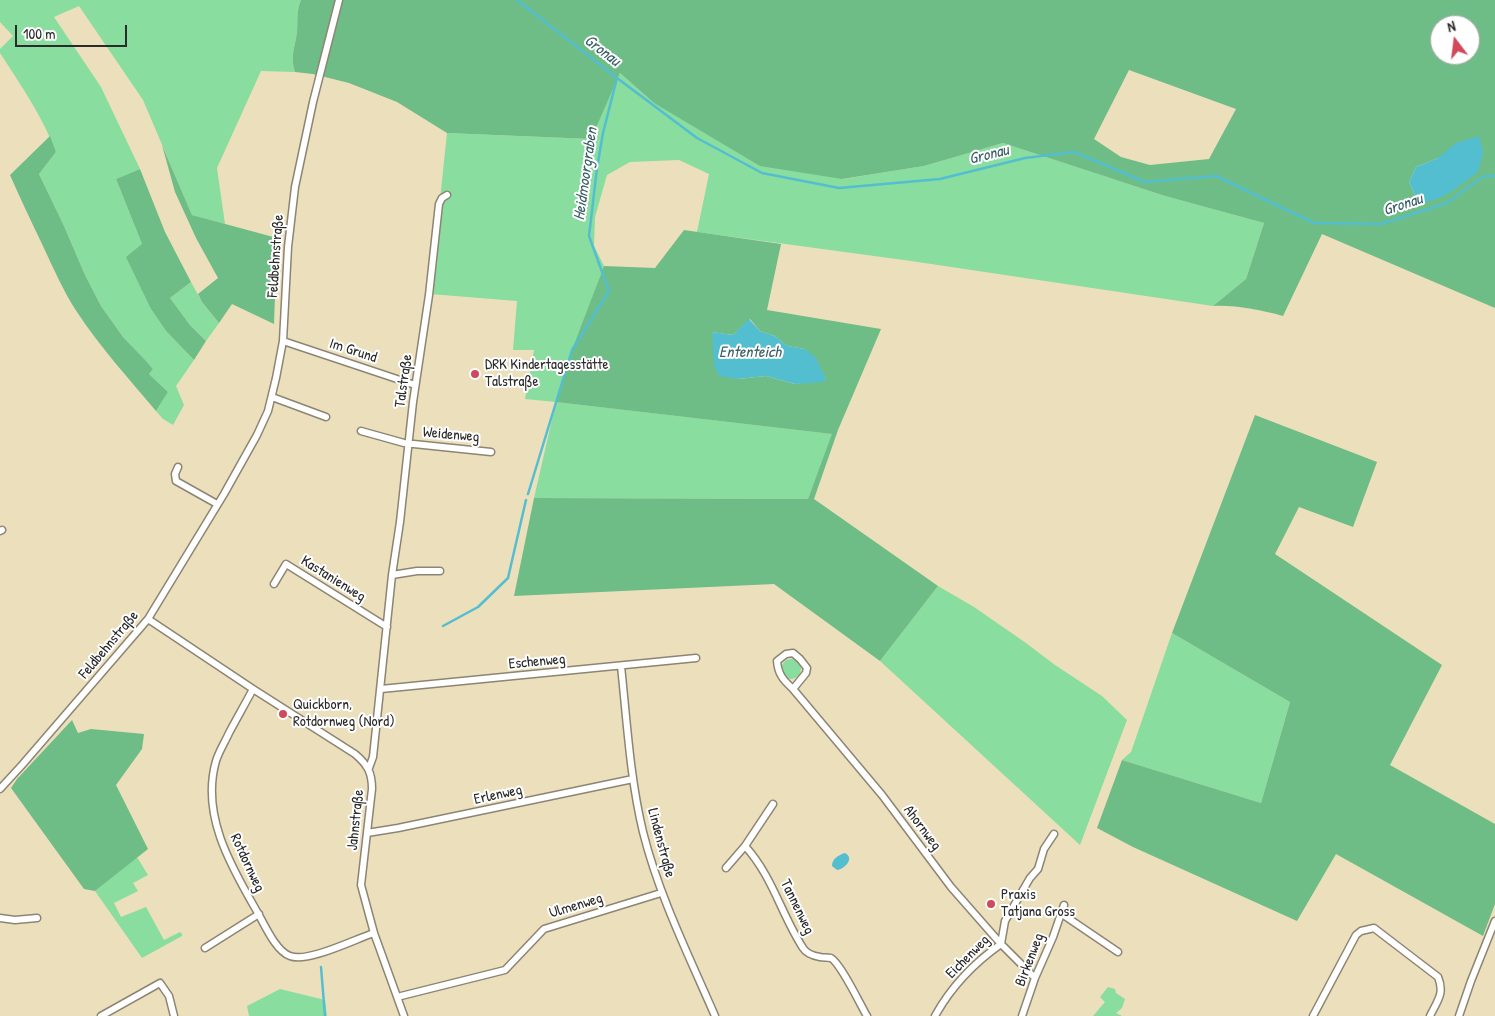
<!DOCTYPE html>
<meta charset="utf-8">
<style>
body{margin:0}
#map{position:relative;width:1495px;height:1016px;overflow:hidden;background:#ecdfbc;font-family:"Patrick Hand",sans-serif}
canvas{display:block}
.north{position:absolute;left:1430px;top:15px;width:50px;height:50px;box-sizing:border-box;background:#fff;border:1px solid #aaa;border-radius:50%;rotate:345deg;font-size:14px;font-weight:700;line-height:20px;text-align:center;color:#2b2b2b}
.north::after{content:'';display:block;margin:auto;width:18px;height:22px;background:#d1495b;clip-path:polygon(50% 0,100% 100%,50% 72%,0 100%)}
.scale{position:absolute;left:15px;top:25px;width:112px;height:22px;box-sizing:border-box;border:2px solid #2b2b2b;border-top:0;padding-left:6px;font-size:15px;line-height:18px;white-space:nowrap;color:#2b2b2b;-webkit-text-stroke:4px #fff;paint-order:stroke}
</style>
<div id="map">
<canvas width="1495" height="1016"></canvas>
<div class="north">N</div>
<div class="scale">100 m</div>
</div>
<script>
const context = document.querySelector('canvas').getContext('2d');
context.lineJoin = 'round';
function paint(path, color) { context.fillStyle = color; context.fill(path, 'evenodd'); }
function trace(path, color, width, dash) { context.strokeStyle = color; context.lineWidth = width; context.lineCap = dash ? 'butt' : 'round'; context.setLineDash(dash || []); context.stroke(path); }
function label(font, color, halo, rows, align = 'center') {
  context.font = font + ' "Patrick Hand",sans-serif'; context.lineWidth = 4; context.setLineDash([]); context.textBaseline = 'middle'; context.strokeStyle = halo; context.fillStyle = color; for (const [text, x, y, turn = 0] of rows) {
    context.save(); context.translate(x, y); context.rotate((+turn || 0) * Math.PI / 180); context.textAlign = isNaN(turn) ? turn : align; if (halo) context.strokeText(text, 0, 0); context.fillText(text, 0, 0); context.restore();
  }
}
const green = new Path2D(`
 M 0,0 L 301,0 C 296,12 298,20 297,32 C 295,48 290,55 295,72 L 261,71 L 217,168 L 225,224 L 192,215 L 143,100 L 79,6 L 54,17 L 101,87 L 140,169 L 116,179 L 142,244 L 151,309 L 166,331 L 194,360 L 176,386 L 184,405 L 173,425 L 163,419 L 156,411 L 168,392 L 149,374 L 153,369 L 123,337 L 101,306 L 85,275 L 64,226 L 39,174 L 56,152 C 42,116 21,85 0,53 L 0,49 L 13,36 L 0,22 Z
 M 620,73 L 654,103 L 843,179 L 924,166 L 1003,143 L 1165,196 L 1264,223 L 1246,279 L 1213,306 L 911,261 L 697,232 L 709,174 L 679,160 L 630,162 L 607,175 L 595,217 L 594,246 L 604,266 L 588,309 L 557,402 L 833,434 L 808,499 L 534,498 L 556,402 L 525,399 L 534,350 L 513,350 L 517,301 L 430,294 L 447,133 L 590,139 Z
 M 191,282 L 202,302 L 219,323 L 206,341 L 190,325 L 170,298 Z
 M 938,586 L 974,607 L 1026,643 L 1055,665 L 1102,696 L 1127,720 L 1080,845 L 880,661 Z
 M 1172,633 L 1290,702 L 1261,803 L 1122,760 L 1131,752 Z
 M781 669a10 10 0 1 1 20 0a10 10 0 1 1-20 0Z
 M 137,857 L 148,875 L 133,883 L 138,891 L 114,903 L 121,917 L 146,907 L 164,940 L 180,932 L 182,934 L 182,936 L 142,958 L 95,891 Z
 M 1108,987 L 1115,989 L 1116,993 L 1125,999 L 1122,1008 L 1116,1013 L 1122,1016 L 1093,1016 L 1105,1002 L 1100,997 Z
 M 280,989 L 325,1000 L 327,1016 L 249,1016 L 247,1006 Z`);
const forest = new Path2D(`
 M 301,0 L 1495,0 L 1495,308 L 1322,234 L 1283,316 C 1260,310 1236,305 1213,306 L 1246,279 L 1264,223 L 1165,196 L 1003,143 L 924,166 L 842,179 L 760,166 L 654,103 L 620,73 L 591,139 L 447,133 L 397,102 L 349,83 L 313,74 L 295,72 C 290,55 295,48 297,32 C 298,20 296,12 301,0 ZM 1440,25 L 1470,25 L 1470,55 L 1440,55 ZM 1129,70 L 1236,109 L 1209,159 L 1150,165 L 1121,157 L 1094,139 ZM 1438,158 L 1419,204 L 1409,182 L 1416,167 Z
 M 50,136 L 56,152 L 39,174 L 64,226 L 85,275 L 101,306 L 123,337 L 146,361 L 153,369 L 149,374 L 168,392 L 156,411 C 129,379 100,347 77,312 C 63,291 53,267 42,244 C 31,221 20,198 10,175 Z
 M 162,145 L 192,215 L 277,238 L 274,324 L 232,304 L 219,323 L 202,302 L 198,294 L 218,278 L 196,238 L 175,192 Z
 M 140,169 L 165,232 L 191,282 L 170,298 L 190,325 L 206,341 L 194,360 L 166,331 L 151,309 L 126,257 L 142,244 L 116,179 Z
 M 684,230 L 781,244 L 767,310 L 881,329 L 838,430 L 814,499 L 938,586 L 880,661 L 774,584 L 514,596 L 534,498 L 808,499 L 832,434 L 556,402 L 572,350 L 604,266 L 655,268 ZM 750,319 L 760,331 L 775,336 L 787,346 L 805,349 L 826,379 L 795,384 L 766,376 L 738,379 L 712,332 L 733,335 Z
 M 1255,415 L 1377,462 L 1353,527 L 1299,507 L 1275,554 L 1442,665 L 1390,765 L 1495,824 L 1495,904 L 1483,936 L 1336,854 L 1297,921 L 1133,847 L 1097,828 L 1122,760 L 1261,803 L 1290,702 L 1172,633 Z
 M 72,720 L 78,733 L 91,729 L 144,734 L 142,749 L 116,785 L 148,849 L 95,891 L 84,889 L 11,788 L 17,779 Z`);
const water = new Path2D(`
 M 1479,136 L 1483,153 L 1478,172 L 1451,192 L 1437,199 L 1419,204 L 1409,182 L 1416,167 L 1438,158 L 1456,143 Z
 M 749,319 L 760,331 L 775,336 L 787,346 L 805,349 L 815,357 L 826,379 L 823,382 L 795,384 L 766,376 L 738,379 L 719,376 L 714,365 L 712,332 L 733,335 Z
 M 845,853 C 855,858 845,869 837,870 L 832,866 C 832,859 838,855 845,853 Z`);
const stream = new Path2D(`
 M 517,0 L 617,78 L 697,138 L 762,173 L 839,188 L 940,179 L 1025,158 L 1074,152 L 1145,182 L 1216,176 L 1314,223 L 1381,224 L 1447,203 L 1484,176 L 1495,176
 M 528,494 L 572,350 L 609,291 L 589,236 L 597,168 L 603,133 L 617,78
 M 443,626 L 478,607 L 508,578 L 526,500
 M 321,967 L 325,1016`);
const minor = new Path2D(`
 M 283,341 L 415,385
 M 272,397 L 326,417
 M 361,431 L 404,443 L 491,452
 M 178,467 L 175,474 L 176,481 L 217,504
 M 0,531 L 2,530
 M 392,575 L 417,571 L 440,571
 M 274,584 L 286,564 L 387,627
 M 148,619 L 253,689 L 355,754 C 368,765 372,773 372,789 L 361,885 L 374,933 L 404,1016
 M 621,666 C 627,722 630,778 643,832 C 659,896 689,956 715,1016
 M 253,689 C 245,704 237,718 229,733 C 225,742 219,751 216,761 C 201,813 229,863 255,908 C 263,921 275,951 290,956 C 308,963 355,939 374,933
 M 381,689 L 696,658
 M 793,689 C 783,680 778,674 777,661 L 786,654 L 793,653 L 800,659 L 807,668 L 806,673 L 793,689 L 882,795 L 951,887 L 1001,944 L 1035,978
 M 369,768 L 373,757 L 392,575 L 400,522 L 413,402 L 429,295 L 439,204 L 442,198 L 447,195
 M 0,789 L 22,765 L 148,619 L 224,494 L 257,435 L 268,411 L 276,378 L 283,341 L 288,247 L 295,187 L 313,102 L 339,0
 M 367,833 L 398,828 L 633,779
 M 745,846 C 773,877 781,914 803,948 C 806,953 814,956 820,957 C 823,958 827,957 831,958 C 841,964 860,1004 867,1016
 M 726,868 L 745,846 L 773,804
 M 1062,914 L 1118,952
 M 0,918 L 15,920 L 37,918
 M 205,948 L 259,914
 M 397,997 L 505,970 L 544,929 L 661,893
 M 101,1016 L 160,983 L 169,996 L 174,1016
 M 935,1016 C 951,987 974,963 1001,944 L 1005,921 L 1030,878 L 1038,869 L 1044,849 L 1054,834
 M 1022,1016 L 1035,978 L 1053,937 L 1064,905
 M 1313,1016 L 1356,935 L 1361,931 L 1374,928 L 1438,977 C 1445,994 1437,1001 1430,1016
 M 1459,1016 L 1471,981 L 1495,921`);
const markers = [
 [475,374,5,"#d1495b"],
 [283,714,5,"#d1495b"],
 [991,904,5,"#d1495b"]
];
const streetNames = [
 ["Feldbehnstraße",276,256,-86],
 ["Im Grund",353,351,18],
 ["Talstraße",404,381,-82],
 ["Weidenweg",451,435,5],
 ["Kastanienweg",333,579,32],
 ["Feldbehnstraße",109,645,-50],
 ["Eschenweg",537,662,-5],
 ["Erlenweg",498,795,-12],
 ["Jahnstraße",356,820,-84],
 ["Ahornweg",922,828,53],
 ["Lindenstraße",661,843,75],
 ["Rotdornweg",247,863,65],
 ["Ulmenweg",576,906,-17],
 ["Tannenweg",797,907,64],
 ["Eichenweg",968,957,-45],
 ["Birkenweg",1030,960,-69]
];
const poiNames = [
 ["DRK Kindertagesstätte",485,365],
 ["Talstraße",485,382],
 ["Quickborn,",293,705],
 ["Rotdornweg (Nord)",293,722],
 ["Praxis",1001,895],
 ["Tatjana Gross",1001,912]
];
const waterNames = [
 ["Gronau",602,51,37],
 ["Gronau",989,155,-14],
 ["Heidmoorgraben",586,174,-82],
 ["Gronau",1403,205,-18],
 ["Ententeich",750,353]
];
paint(green, '#89dd9f');
paint(forest, '#6ebc86');
paint(water, '#54bed1');
trace(stream, '#54bed1', 2.5);
trace(minor, '#8c8574', 9);
trace(minor, '#fff', 6);
for (const [x, y, r, color] of markers) { const dot = new Path2D(); dot.arc(x, y, r, 0, 2 * Math.PI); context.fillStyle = color; context.fill(dot); trace(dot, '#fff', 2); }
label('15px', '#2b2b2b', '#fff', streetNames);
label('15px', '#2b2b2b', '#fff', poiNames, 'left');
label('italic 16px', '#395e65', '#fff', waterNames);
</script>
